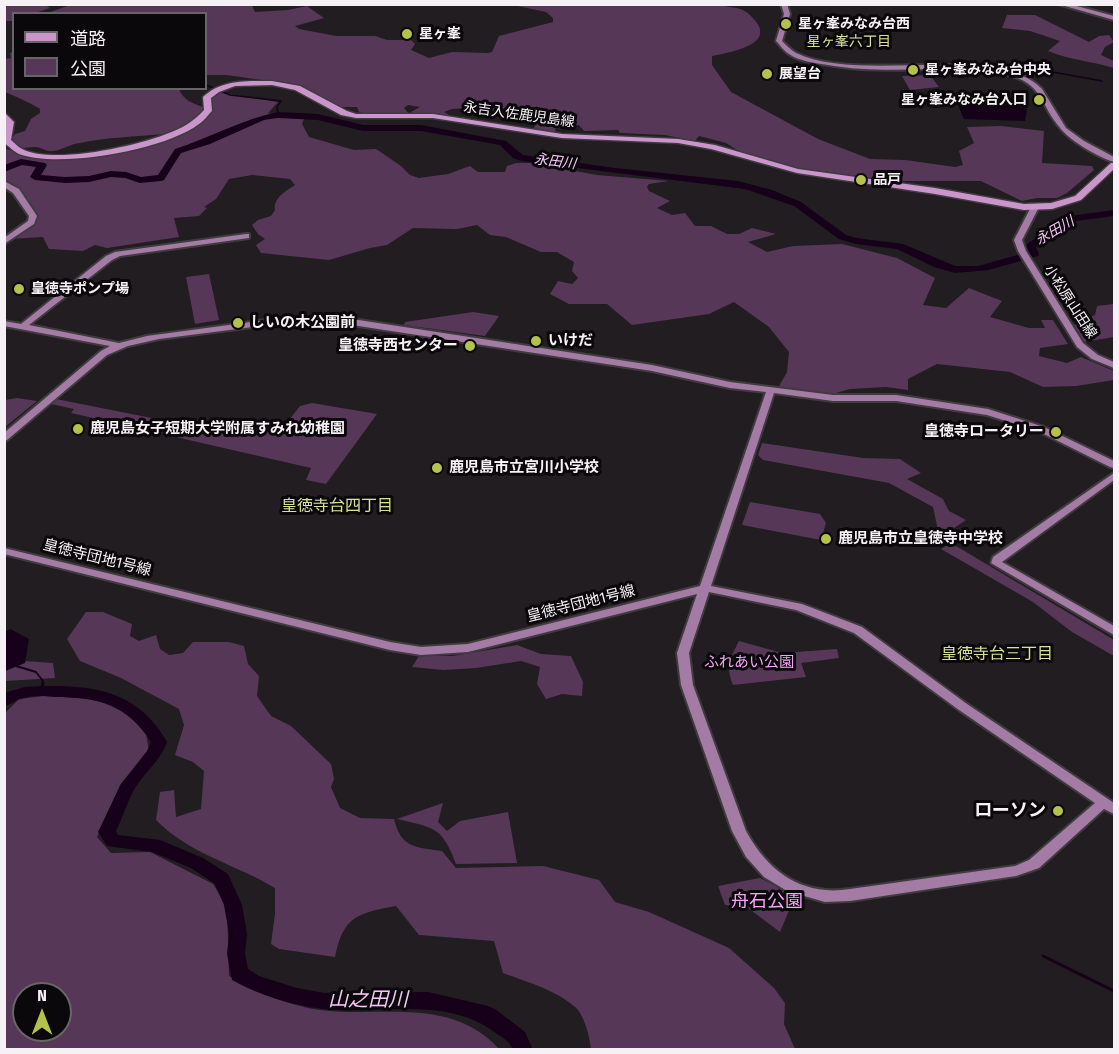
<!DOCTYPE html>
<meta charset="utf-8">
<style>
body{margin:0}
#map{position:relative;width:1119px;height:1054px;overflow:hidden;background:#211d21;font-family:"Fira Sans Condensed","Noto Sans JP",sans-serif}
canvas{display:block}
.frame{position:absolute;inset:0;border:6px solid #f5f1f5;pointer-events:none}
.legend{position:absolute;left:12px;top:12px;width:195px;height:78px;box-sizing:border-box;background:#0a080a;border:2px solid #686568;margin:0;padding:8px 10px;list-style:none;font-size:18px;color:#f5f1f5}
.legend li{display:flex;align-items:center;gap:12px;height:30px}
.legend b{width:30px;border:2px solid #686568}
.north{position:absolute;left:12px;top:982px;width:60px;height:60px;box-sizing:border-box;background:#0a080a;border:2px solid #686568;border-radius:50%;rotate:0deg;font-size:16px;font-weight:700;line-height:24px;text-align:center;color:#f5f1f5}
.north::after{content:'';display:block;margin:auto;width:21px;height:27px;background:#b4c24a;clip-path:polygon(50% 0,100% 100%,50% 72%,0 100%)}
</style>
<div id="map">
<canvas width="1119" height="1054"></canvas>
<div class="frame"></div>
<ul class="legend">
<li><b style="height:8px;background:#ca95cb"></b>道路</li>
<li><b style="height:16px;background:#573758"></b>公園</li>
</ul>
<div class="north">N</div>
</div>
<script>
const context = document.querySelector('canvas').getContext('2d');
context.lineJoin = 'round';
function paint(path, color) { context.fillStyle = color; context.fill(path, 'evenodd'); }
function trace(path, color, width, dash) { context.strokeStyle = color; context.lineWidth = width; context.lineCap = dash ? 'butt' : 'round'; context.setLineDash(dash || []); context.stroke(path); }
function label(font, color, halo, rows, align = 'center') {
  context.font = font + ' "Fira Sans Condensed","Noto Sans JP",sans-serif'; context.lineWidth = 6; context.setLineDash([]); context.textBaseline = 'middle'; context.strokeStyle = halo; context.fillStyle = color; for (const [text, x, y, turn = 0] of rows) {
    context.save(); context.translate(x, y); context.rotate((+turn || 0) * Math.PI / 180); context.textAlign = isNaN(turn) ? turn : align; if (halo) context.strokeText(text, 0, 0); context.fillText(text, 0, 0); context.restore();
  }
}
const green = new Path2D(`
 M 94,4 L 268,5 L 252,5 L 255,12 L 288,10 L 307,6 L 324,18 L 295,26 L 299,29 L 336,36 L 375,36 L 387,40 L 411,40 L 415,44 L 411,50 L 429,58 L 452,52 L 488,53 L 492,52 L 499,36 L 553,22 L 553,18 L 546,12 L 513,5 L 720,5 C 728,7 736,7 743,10 C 749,13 753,18 757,23 C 773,46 726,53 712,56 L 712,65 L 731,92 L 818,139 L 870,159 L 905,160 L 955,167 L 963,165 L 959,151 L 974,143 L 967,127 L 1001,126 L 1044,131 L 1042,163 L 1092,166 L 1094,170 L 1067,193 L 1057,198 L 1037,198 L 1022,201 L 981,181 L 886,181 L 786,166 L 747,156 L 726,143 L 699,136 L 695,141 L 665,135 L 620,133 L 618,130 L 584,131 L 579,125 L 555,129 L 556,133 L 533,129 L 537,123 L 511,119 L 515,114 L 480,116 C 470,108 456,106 444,112 L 454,118 L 415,114 L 411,112 L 420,107 L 408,105 L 404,108 L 408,113 L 369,115 L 359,112 L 357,107 L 339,107 L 304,88 L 291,84 L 226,75 L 206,75 L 206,14 L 45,14 L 70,5 Z
 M 4,5 L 45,5 L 50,8 L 35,13 L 14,14 L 13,21 L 5,21 Z
 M 1007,15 L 1035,15 L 1089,42 L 1099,36 L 1109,35 L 1114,42 L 1105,47 L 1101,55 L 1114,61 L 1114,68 C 1092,61 1069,60 1048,51 L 1060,41 L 1030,31 L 1002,28 Z
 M 13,52 L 14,88 L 179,89 C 182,99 193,104 203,107 C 204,120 175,132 163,134 C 136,137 107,137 80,143 C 70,144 62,150 53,151 C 46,152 41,147 35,147 C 25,147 16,152 12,139 L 15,134 L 25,131 L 31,119 L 40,113 L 40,109 C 37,106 8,93 5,92 L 5,59 L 11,58 L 10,53 Z
 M 930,75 L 939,87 L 910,90 L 902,76 Z
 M 217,92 L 278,102 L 268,113 L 281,117 L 305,116 L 302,124 L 309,137 L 354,150 L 376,149 L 401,166 L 410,175 L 419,178 L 448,174 L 470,166 L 478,172 L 505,172 L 507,166 L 516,163 L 532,163 L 597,175 L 669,181 L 649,184 L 647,187 L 649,191 L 670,201 L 657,208 L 672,215 L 685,213 L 695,226 L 711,226 L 727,234 L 739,234 L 752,228 L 776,234 L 748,242 L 767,252 L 793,246 L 842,244 L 897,258 L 935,278 L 923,305 L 946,308 L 969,288 L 1002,301 L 990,317 L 1029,328 L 1045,328 L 1041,320 L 1053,320 L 1068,344 L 1040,348 L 1039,356 L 1067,363 L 1081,357 L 1114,371 L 1114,380 L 1076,386 L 1043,387 L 1010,372 L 937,364 L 908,379 L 908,390 L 886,387 L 850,389 L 829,395 L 778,388 L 787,372 L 789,352 L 769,327 L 734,302 L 709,314 L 632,325 L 607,304 L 569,304 L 550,294 L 558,281 L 572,284 L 578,278 L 572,271 L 574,262 L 557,252 L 541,252 L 506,237 L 490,235 L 477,225 L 457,229 L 413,228 L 387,245 L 370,248 L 329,260 L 261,253 L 256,245 L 265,239 L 258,234 L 252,225 L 258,220 L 271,216 L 275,210 C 273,198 286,191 295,185 L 290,179 L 252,175 L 229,179 L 216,199 L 204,207 L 207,208 L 199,216 L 174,218 L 179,237 L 107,248 L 95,245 L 83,251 L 49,249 L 43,237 L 9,239 L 36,221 L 37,213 L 18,190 L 5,180 L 4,148 C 78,174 133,150 201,122 C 211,115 212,110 211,98 Z
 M 209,274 L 219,320 L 195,324 L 186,277 Z
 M 1114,304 L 1114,337 L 1084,342 L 1074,325 L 1095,315 L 1097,306 Z
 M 473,312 L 499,316 L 485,336 L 404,325 L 405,322 Z
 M 17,398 L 37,401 L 5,427 L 5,400 Z
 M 56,399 L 222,432 C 242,422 260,426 283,428 L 300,406 L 312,403 L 377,414 L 326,484 L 306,480 L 311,468 L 71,413 L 74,409 L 51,404 Z
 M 762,443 L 863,458 L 900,459 L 921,473 L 907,479 L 943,499 L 949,511 L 966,520 L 954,528 L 951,536 L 939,535 L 933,507 L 889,483 L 763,460 L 758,455 Z
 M 750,502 L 820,514 L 826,523 L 821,540 L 742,525 Z
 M 951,543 L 1114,640 L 1114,656 L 1072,632 L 1033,602 L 941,549 Z
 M 86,612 L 103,612 L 132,624 L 130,636 L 139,641 L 156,635 L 160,649 L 169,655 L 183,653 L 193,642 L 229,642 L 244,646 L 248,664 L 259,676 L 257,696 L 271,716 L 291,726 L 331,764 L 334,779 L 331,787 L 340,808 L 360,818 L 394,819 C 401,848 415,847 442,851 L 456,868 L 543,866 L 599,880 L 615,902 L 649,912 L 729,948 L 774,988 L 785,1003 L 784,1024 L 795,1049 L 591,1049 C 590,1038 584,1014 575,1007 C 556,990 527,982 503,973 L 494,941 L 419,935 L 396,906 C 358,913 343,916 335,957 L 279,949 L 271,944 L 275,914 L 275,888 C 235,864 189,854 156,820 L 160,792 L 174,790 L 176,817 L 201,809 L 204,771 L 193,762 L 175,755 L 184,725 L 179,709 L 121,678 L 80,661 L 67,639 Z
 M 739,641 L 782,653 L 837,649 L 839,658 L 801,663 L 806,677 L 733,685 C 725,664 730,659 739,641 Z
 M 517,645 L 541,654 L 571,656 L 583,682 L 582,696 L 562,694 L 546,699 L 537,684 L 540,667 L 521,661 L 476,668 L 444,670 L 412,667 L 419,656 L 453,656 Z
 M 24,661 L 53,663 L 55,678 L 5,681 L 5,671 Z
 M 44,696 L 100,699 L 131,716 L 146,733 L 149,752 L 120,785 L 97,837 L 111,853 L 150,852 L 213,884 L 227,907 L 229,976 C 257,991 288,1006 320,1010 C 383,1018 450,996 499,1049 L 5,1049 L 5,713 L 19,699 ZM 24,994 L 60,994 L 60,1030 L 24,1030 Z
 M 443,803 L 438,822 L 447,831 L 460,821 L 508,812 L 517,863 L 456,864 C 442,826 434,828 397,819 Z
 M 760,878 L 795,896 L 780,932 L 748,908 L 725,905 L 718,886 Z`);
const water = new Path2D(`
 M 958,105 L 1019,105 L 1018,107 L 1027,109 L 1025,121 L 964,119 Z
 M 10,629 L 29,639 L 25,663 L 5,671 L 5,632 Z`);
const streamFar2 = new Path2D(`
 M 1042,70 L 1102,81
 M 206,85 L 230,95 L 281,101 L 277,107 L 278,115`);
const streamFar1 = new Path2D(`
 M 16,666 L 36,672 L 43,681 L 42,685`);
const stream = new Path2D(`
 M 41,691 L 43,683
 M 1043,956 L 1114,991`);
const river = new Path2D(`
 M 278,112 L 318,114 L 363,125 L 421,125 L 506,141 L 523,155 L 615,168 L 738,181 L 772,190 L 801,202 L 846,235 L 856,238 L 903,244 L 955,266 L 978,266 L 1028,252 L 1026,246 L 1027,244 L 1070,216 L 1114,210 L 1114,216 L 1076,221 L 1036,247 L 1039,254 L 1038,256 L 989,270 L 955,273 L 934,267 L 897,249 L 856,244 L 839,239 L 794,206 L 745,189 L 522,161 L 513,158 L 500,145 L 421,131 L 363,131 L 318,120 L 278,118 L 264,120 L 210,144 L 181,153 L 164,180 L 161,181 L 140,183 L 125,178 L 111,177 L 89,182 L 65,183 L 35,180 L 30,177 L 36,167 L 22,165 L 4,172 L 4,165 L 21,159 L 45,163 L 47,165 L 41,175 L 65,177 L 89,176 L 111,171 L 126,172 L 141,177 L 158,175 L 175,149 C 210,138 242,119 278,112 Z
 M 43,686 C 96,685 139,692 167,742 C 160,761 145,772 135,788 C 127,802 123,817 116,831 L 118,835 L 160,840 L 203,858 L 228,874 L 242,905 L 247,934 L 245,954 L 248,969 L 259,976 L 297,988 L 324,993 L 428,992 L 488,1006 L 495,1009 L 525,1032 L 533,1050 L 513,1050 C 510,1042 504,1038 497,1034 C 447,995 381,1015 324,1009 C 293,1006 259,995 232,980 L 227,954 L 229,934 L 224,905 L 215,884 L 191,868 L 152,852 L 107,846 L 98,832 L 121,784 L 147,751 L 151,742 C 127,704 97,697 54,697 C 44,696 32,695 21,699 C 15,700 11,705 4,706 L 4,693 L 25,687 Z`);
const secondary = new Path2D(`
 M 781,4 L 787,4 L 790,14 L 782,41 C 786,45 791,50 796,53 C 860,84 997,42 1042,89 L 1066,128 L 1084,141 L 1114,157 L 1114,162 C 1098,157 1072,142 1061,129 C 1039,104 1044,83 1005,74 C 981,68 957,69 933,69 C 898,70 862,71 828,65 C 815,63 799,61 789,54 C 784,51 780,45 776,41 L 784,14 Z
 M 1058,4 L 1069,4 L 1114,16 L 1114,20 Z
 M 4,181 L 19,189 L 37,216 L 34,224 L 4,244 L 4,238 L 28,221 L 29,216 L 13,193 L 4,187 Z
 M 1032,205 L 1039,207 L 1022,240 L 1026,251 L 1083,343 L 1098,355 L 1114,362 L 1114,368 L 1092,359 L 1077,347 L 1018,251 L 1014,240 Z
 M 246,234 L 249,234 L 249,238 L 120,256 L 112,260 L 29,325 L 119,343 L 147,336 L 266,320 L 302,317 L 339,317 L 652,365 L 730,382 L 833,395 L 896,395 L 988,409 L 1044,427 L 1114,461 L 1114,468 L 1110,467 L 1038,431 L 987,415 L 896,401 L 833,401 L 774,393 L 711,586 L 802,604 L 862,627 L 967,704 L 1114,803 L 1114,814 L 1104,809 L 1039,868 L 1016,876 L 850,901 L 825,902 L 787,891 L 764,877 L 746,857 L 732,831 L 681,685 L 677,653 L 697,594 L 468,652 L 421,655 L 390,650 L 4,554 L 4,548 L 390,642 L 421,647 L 468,644 L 700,586 L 766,392 L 730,388 L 652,371 L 339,323 L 284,323 L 159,339 L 128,346 L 107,355 L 7,440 L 4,441 L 4,433 L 101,351 L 110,346 L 4,326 L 4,321 L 21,324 L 106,256 L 115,252 ZM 709,592 L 796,610 L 854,633 L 959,710 L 1095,803 L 1029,860 L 1015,866 L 850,889 C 842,890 834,891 826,890 C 788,887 763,862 746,831 L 693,685 L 689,653 Z
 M 1114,473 L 1114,480 L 1002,562 L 1114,626 L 1114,635 L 991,563 L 993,557 Z`);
const primary = new Path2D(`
 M 272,81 L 300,86 L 347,111 L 356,114 L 433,114 L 562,134 L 678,139 L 715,145 L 798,169 L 935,188 L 1024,204 L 1051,203 L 1075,196 L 1111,163 L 1114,163 L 1114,169 L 1081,200 L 1052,209 L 1024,210 L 935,194 L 797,173 L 711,149 L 678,143 L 562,138 L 433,118 L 356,118 L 341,115 L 295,90 L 272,85 L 235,86 L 219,92 L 211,98 L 212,111 C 208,115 204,121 199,124 C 165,150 59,169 19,154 C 14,152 9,146 4,143 L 6,122 L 4,112 L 14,122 L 11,140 C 15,143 18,147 22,149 C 52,165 138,146 169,133 C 183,128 194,121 204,110 L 203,97 C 222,79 248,81 272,81 Z`);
const markers = [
 [786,24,6,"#b4c24a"],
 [407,34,6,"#b4c24a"],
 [913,70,6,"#b4c24a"],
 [767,74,6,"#b4c24a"],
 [1039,100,6,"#b4c24a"],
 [861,180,6,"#b4c24a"],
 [19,289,6,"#b4c24a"],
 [238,323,6,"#b4c24a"],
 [536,341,6,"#b4c24a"],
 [470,346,6,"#b4c24a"],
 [78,429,6,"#b4c24a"],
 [1056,432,6,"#b4c24a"],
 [437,468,6,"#b4c24a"],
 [826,539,6,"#b4c24a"],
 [1058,811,6,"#b4c24a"]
];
const farPoinames = [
 ["星ヶ峯みなみ台西",798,24],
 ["星ヶ峯",419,34],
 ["星ヶ峯みなみ台中央",925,70],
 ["展望台",779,74],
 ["星ヶ峯みなみ台入口",1027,100,"right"],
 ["品戸",873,180],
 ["皇徳寺ポンプ場",31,289]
];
const farNeighbourhoodnames = [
 ["星ヶ峯六丁目",849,42]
];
const farStreetnames = [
 ["永吉入佐鹿児島線",519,115,8],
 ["小松原山田線",1070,302,57]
];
const farWaternames = [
 ["永田川",555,162,7],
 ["永田川",1055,231,-30]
];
const poiNames = [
 ["しいの木公園前",250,323],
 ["いけだ",548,341],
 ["皇徳寺西センター",458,346,"right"],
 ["鹿児島女子短期大学附属すみれ幼稚園",90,429],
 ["皇徳寺ロータリー",1044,432,"right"],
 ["鹿児島市立宮川小学校",449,468],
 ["鹿児島市立皇徳寺中学校",838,539]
];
const streetNames = [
 ["皇徳寺団地1号線",97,558,14],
 ["皇徳寺団地1号線",581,604,-14]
];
const parkNames = [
 ["ふれあい公園",749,663]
];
const neighbourhoodNames = [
 ["皇徳寺台四丁目",337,507],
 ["皇徳寺台三丁目",997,655]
];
const nearPoinames = [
 ["ローソン",1046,811]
];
const nearParknames = [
 ["舟石公園",767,902]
];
const nearWaternames = [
 ["山之田川",368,1000]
];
paint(green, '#573758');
paint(water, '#170019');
trace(streamFar2, '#170019', 1.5);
trace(streamFar1, '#170019', 2);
trace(stream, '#170019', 3);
paint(river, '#170019');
trace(secondary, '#3f3b3f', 4);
trace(primary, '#3f3b3f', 3);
paint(secondary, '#a47ba5');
paint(primary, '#ca95cb');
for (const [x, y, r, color] of markers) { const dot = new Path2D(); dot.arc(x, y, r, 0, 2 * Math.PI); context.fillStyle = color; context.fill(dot); trace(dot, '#0a080a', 2); }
label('bold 14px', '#f5f1f5', '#0a080a', farPoinames, 'left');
label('14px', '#d6e295', '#0a080a', farNeighbourhoodnames);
label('14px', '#f5f1f5', '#0a080a', farStreetnames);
label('italic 14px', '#f7c6f8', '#0a080a', farWaternames);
label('bold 15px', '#f5f1f5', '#0a080a', poiNames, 'left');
label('15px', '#f5f1f5', '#0a080a', streetNames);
label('15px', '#f5a5f8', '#0a080a', parkNames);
label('16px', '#d6e295', '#0a080a', neighbourhoodNames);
label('bold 18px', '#f5f1f5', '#0a080a', nearPoinames, 'right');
label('18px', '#f5a5f8', '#0a080a', nearParknames);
label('italic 20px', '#f7c6f8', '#0a080a', nearWaternames);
</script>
